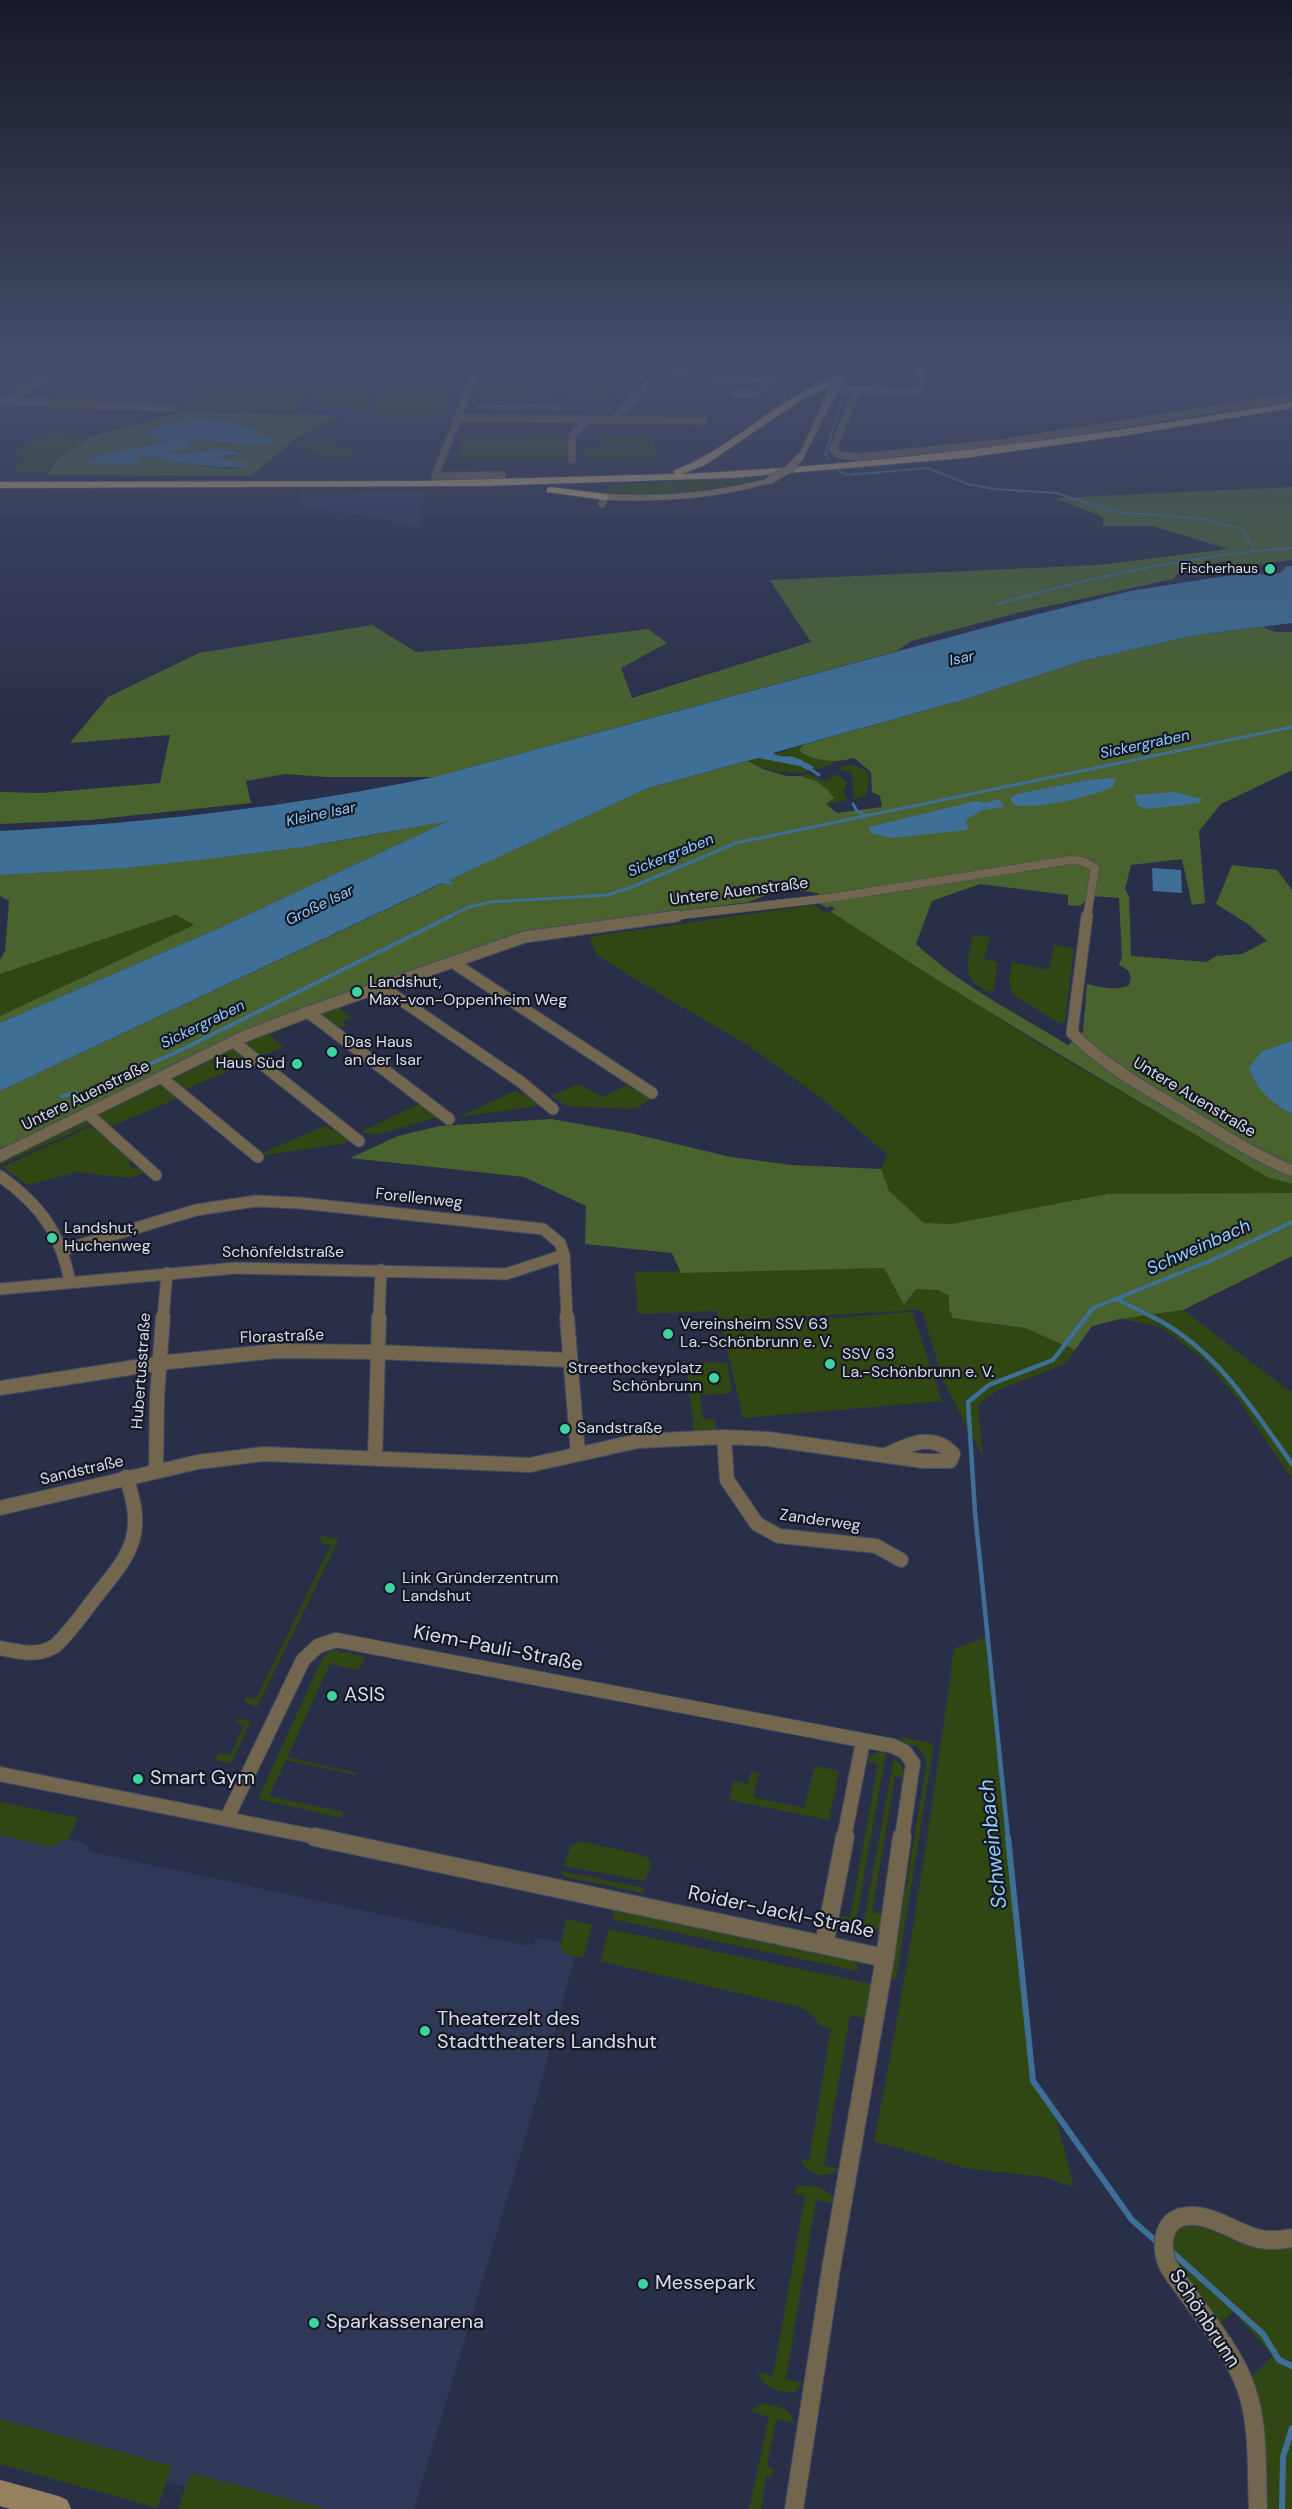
<!DOCTYPE html>
<meta charset="utf-8">
<style>
body{margin:0}
canvas{display:block;background:#2a2f49}
</style>
<canvas width="1292" height="2509"></canvas>
<script>
const context = document.querySelector('canvas').getContext('2d');
context.lineJoin = 'round';
function paint(path, color) { context.fillStyle = color; context.fill(path, 'evenodd'); }
function trace(path, color, width, dash) { context.strokeStyle = color; context.lineWidth = width; context.lineCap = dash ? 'butt' : 'round'; context.setLineDash(dash || []); context.stroke(path); }
function label(font, color, halo, rows, align = 'center') {
  context.font = font + ' "DM Sans",sans-serif'; context.lineWidth = 4.5; context.setLineDash([]); context.textBaseline = 'middle'; context.strokeStyle = halo; context.fillStyle = color; for (const [text, x, y, turn = 0] of rows) {
    context.save(); context.translate(x, y); context.rotate((+turn || 0) * Math.PI / 180); context.textAlign = isNaN(turn) ? turn : align; if (halo) context.strokeText(text, 0, 0); context.fillText(text, 0, 0); context.restore();
  }
}
const built = new Path2D(`
 M 0,366 L 59,366 L 0,404 Z
 M 426,489 L 419,527 L 369,516 L 304,509 L 300,490 Z
 M 0,1835 L 52,1847 L 64,1839 L 85,1843 L 91,1852 L 529,1946 L 536,1942 L 538,1938 L 560,1942 L 560,1946 L 565,1954 L 575,1956 L 531,2119 L 414,2509 L 265,2509 L 0,2437 Z`);
const green = new Path2D(`
 M 83,366 L 243,366 L 196,393 L 172,390 L 40,386 L 63,368 Z
 M 248,366 L 319,369 L 294,411 L 176,408 Z
 M 501,366 L 555,366 L 538,381 L 489,376 Z
 M 570,366 L 577,366 L 559,384 L 558,390 C 572,401 599,400 615,392 L 558,387 L 580,366 L 640,366 L 616,392 L 641,366 L 647,366 C 626,395 605,404 569,397 C 557,395 555,392 542,391 Z
 M 400,373 L 456,374 L 453,381 L 397,381 Z
 M 319,374 L 381,374 L 368,405 L 303,404 Z
 M 390,383 L 455,384 L 442,415 L 375,414 Z
 M 478,390 L 529,390 L 526,401 L 475,400 Z
 M 51,433 L 90,437 L 58,459 L 48,471 L 13,471 L 25,454 L 14,451 Z
 M 652,435 L 654,446 L 601,447 L 600,436 Z
 M 567,436 L 569,459 L 459,461 L 461,437 Z
 M 307,440 L 356,451 C 334,461 320,453 297,448 Z
 M 655,447 L 657,458 L 586,460 L 584,448 Z
 M 770,475 C 742,487 626,509 605,489 L 613,485 Z
 M 803,745 L 799,751 L 812,757 L 838,762 L 814,770 L 813,767 L 793,757 L 773,755 Z
 M 758,758 L 800,766 L 810,771 C 789,776 767,770 748,761 Z
 M 852,764 L 867,771 L 869,777 L 866,795 L 853,800 L 855,796 C 851,788 855,780 850,771 L 845,772 L 839,768 Z
 M 808,774 L 824,781 L 837,774 L 847,783 L 843,792 L 848,800 L 826,804 L 827,789 L 821,784 L 801,776 Z
 M 813,905 L 826,913 L 831,911 L 1044,1047 L 1267,1177 L 1292,1184 L 1292,1193 L 952,1224 L 924,1223 L 889,1191 L 881,1169 L 888,1155 L 820,1097 L 749,1046 L 650,988 L 597,955 L 589,937 Z
 M 177,915 L 194,925 L 0,1016 L 0,974 Z
 M 973,935 L 990,937 L 984,960 L 997,962 L 994,990 L 992,992 C 959,984 968,959 973,935 Z
 M 1054,945 L 1074,948 L 1065,1021 L 1061,1024 L 1012,994 L 1009,982 L 1012,962 L 1049,970 Z
 M 367,997 L 339,1008 L 351,1018 L 342,1021 L 347,1025 L 335,1030 L 317,1012 Z
 M 309,1017 L 314,1021 L 310,1023 L 306,1020 L 269,1035 L 283,1047 L 259,1057 L 242,1042 Z
 M 236,1048 L 253,1060 L 184,1090 L 170,1078 L 177,1077 Z
 M 163,1083 L 182,1096 L 110,1127 L 95,1114 L 104,1110 L 106,1111 L 123,1103 L 121,1101 Z
 M 579,1084 L 602,1097 L 628,1085 L 632,1090 L 643,1090 L 651,1099 L 637,1108 L 626,1109 L 567,1106 L 551,1096 Z
 M 517,1090 L 520,1094 L 532,1096 L 540,1104 L 531,1107 L 459,1117 Z
 M 421,1103 L 437,1115 L 435,1118 L 376,1135 L 360,1132 Z
 M 84,1120 L 94,1123 L 0,1165 L 0,1161 Z
 M 95,1125 L 93,1127 L 96,1129 L 99,1128 L 101,1130 L 99,1132 L 111,1143 L 114,1141 L 117,1144 L 114,1146 L 126,1156 L 130,1155 L 132,1158 L 129,1165 L 133,1168 L 142,1168 L 145,1170 L 143,1173 L 129,1178 L 78,1172 L 28,1185 L 2,1167 Z
 M 327,1125 L 330,1129 L 340,1131 L 349,1139 L 346,1143 L 266,1155 L 262,1153 Z
 M 884,1268 L 905,1305 L 916,1289 L 938,1290 L 949,1296 L 949,1309 L 997,1325 L 1025,1328 L 1075,1350 L 1065,1364 L 998,1390 L 978,1405 L 983,1457 L 943,1381 L 922,1310 L 720,1321 L 716,1311 L 638,1314 L 635,1272 Z
 M 1183,1310 L 1292,1393 L 1292,1479 L 1240,1402 L 1206,1361 L 1161,1327 L 1120,1319 Z
 M 912,1312 L 942,1401 L 743,1418 L 722,1327 Z
 M 727,1362 L 732,1393 L 700,1395 L 703,1419 L 715,1419 L 716,1431 L 694,1432 L 686,1363 Z
 M 319,1536 L 339,1539 L 257,1707 L 245,1702 L 246,1697 L 256,1699 L 331,1545 L 321,1543 L 322,1540 Z
 M 989,1636 L 1033,2081 L 1055,2115 L 1074,2187 L 1044,2177 L 965,2168 L 874,2141 C 907,1978 932,1814 954,1649 Z
 M 336,1650 L 365,1657 L 359,1670 L 330,1664 L 287,1757 L 357,1773 L 356,1775 L 286,1760 L 269,1796 L 343,1812 L 341,1818 L 258,1799 L 322,1659 L 330,1651 Z
 M 240,1719 L 251,1721 L 231,1763 L 215,1760 L 219,1753 L 230,1755 L 244,1725 L 233,1722 Z
 M 902,1737 L 934,1744 L 896,1979 L 891,1978 L 927,1761 L 918,1747 L 897,1741 Z
 M 878,1752 L 886,1753 L 855,1925 L 837,1922 L 838,1916 L 850,1918 L 878,1764 L 868,1761 L 869,1757 Z
 M 894,1758 L 901,1765 L 905,1778 L 895,1776 L 872,1912 L 883,1914 L 880,1930 L 863,1927 Z
 M 815,1766 L 839,1771 L 829,1820 L 729,1800 L 734,1781 L 748,1784 L 751,1772 L 759,1773 L 753,1797 L 804,1808 Z
 M 0,1802 L 78,1818 L 68,1840 L 64,1839 L 52,1847 L 0,1835 Z
 M 580,1841 L 646,1856 L 651,1864 L 645,1881 L 564,1866 L 571,1846 Z
 M 561,1871 L 644,1888 L 643,1893 L 567,1877 L 562,1874 Z
 M 616,1909 L 848,1958 L 857,1964 L 858,1971 L 612,1919 Z
 M 566,1919 L 592,1925 L 583,1958 L 565,1954 L 560,1947 Z
 M 609,1929 L 871,1984 L 865,2018 L 850,2015 L 824,2165 L 839,2169 C 828,2180 805,2175 800,2159 L 809,2161 L 831,2028 L 820,2026 L 811,2013 L 799,2007 L 600,1961 Z
 M 799,2186 C 811,2185 827,2187 833,2199 L 832,2203 L 816,2200 L 786,2379 L 802,2383 L 795,2392 C 781,2393 760,2387 758,2372 L 773,2376 L 805,2196 L 793,2193 Z
 M 1177,2218 L 1292,2238 L 1292,2509 L 1258,2509 L 1250,2378 L 1273,2356 L 1234,2312 L 1213,2329 L 1166,2261 Z
 M 763,2403 C 775,2406 793,2407 793,2423 L 776,2419 L 767,2466 L 774,2468 L 772,2477 L 766,2475 L 761,2509 L 749,2509 L 769,2417 L 751,2411 Z
 M 0,2419 L 172,2466 L 157,2508 L 0,2464 Z
 M 191,2473 L 326,2509 L 178,2509 Z`);
const forest = new Path2D(`
 M 185,411 L 339,416 L 297,438 L 250,476 L 47,475 L 58,459 L 90,437 ZM 182,418 L 231,419 L 245,426 L 224,441 L 200,440 L 191,441 L 186,444 L 192,447 L 169,452 C 179,455 188,452 198,451 C 213,449 228,449 243,452 L 234,456 L 211,458 L 248,464 C 233,477 160,456 137,457 L 129,466 L 112,463 L 88,464 L 172,441 L 151,435 L 148,431 Z
 M 1292,487 L 1292,560 L 1238,567 L 1227,561 L 1182,569 L 1173,579 L 1021,612 L 911,641 L 897,651 L 434,777 L 327,777 L 285,774 L 246,781 L 251,803 L 90,820 L 0,824 L 0,792 L 42,793 L 160,783 L 170,735 L 70,743 L 108,697 L 199,653 L 372,625 L 416,652 L 525,644 L 648,629 L 667,643 L 621,668 L 632,698 L 811,642 L 770,580 L 1097,565 L 1228,549 L 1153,526 L 1103,526 L 1103,517 L 1055,498 Z
 M 1262,627 L 1275,632 L 1292,632 L 1292,770 L 1221,804 L 1199,831 L 1205,903 L 1192,905 L 1182,859 L 1131,865 L 1125,889 L 1129,897 L 1131,956 L 1207,962 L 1216,956 L 1242,954 L 1267,941 L 1248,924 L 1216,904 L 1232,865 L 1277,870 L 1292,890 L 1292,1041 L 1262,1051 L 1275,1104 L 1292,1114 L 1292,1184 L 1267,1177 C 1121,1091 975,1006 833,913 L 831,911 L 835,909 L 831,906 L 827,908 L 819,903 L 818,893 L 784,888 L 749,902 L 581,923 L 511,936 L 168,1071 L 75,1112 L 0,1150 L 0,1091 L 443,883 L 450,885 L 452,884 L 448,880 L 648,788 L 748,761 L 763,769 L 787,776 L 801,776 L 816,781 L 827,789 L 834,798 L 826,804 L 837,813 L 882,807 L 880,796 L 872,792 L 871,772 L 854,758 C 835,763 816,762 799,751 L 803,745 L 962,700 L 1082,661 L 1196,635 ZM 980,884 L 1068,895 L 1068,905 L 1080,906 L 1091,896 L 1119,898 L 1122,957 L 1119,965 L 1128,970 L 1131,978 L 1129,985 C 1115,992 1101,987 1087,984 L 1083,1032 L 1068,1045 C 1016,1013 961,986 916,944 L 932,901 Z
 M 450,820 L 215,930 L 0,1023 L 0,1016 L 194,925 L 176,915 L 0,974 L 0,960 L 5,951 L 9,901 L 0,896 L 0,875 C 101,869 201,861 301,847 C 351,840 401,829 450,820 Z
 M 551,1119 L 630,1133 L 731,1157 L 791,1165 L 881,1169 L 889,1191 L 924,1223 L 952,1224 L 1107,1194 L 1292,1193 L 1292,1256 L 1183,1310 L 1120,1319 L 1092,1326 L 1075,1350 L 1025,1328 L 953,1318 L 949,1309 L 949,1296 L 938,1290 L 916,1289 L 904,1305 L 884,1268 L 681,1273 L 672,1253 L 585,1244 L 586,1206 L 524,1177 L 350,1158 L 398,1136 L 440,1126 Z`);
const water = new Path2D(`
 M 560,404 L 563,407 L 555,411 L 535,407 L 516,410 L 478,408 L 477,405 Z
 M 182,418 L 231,419 L 277,441 L 269,445 L 191,441 L 187,444 L 193,447 L 169,452 C 181,456 196,451 209,450 C 221,449 232,450 244,453 L 213,458 L 249,463 L 244,467 L 219,467 L 175,462 L 150,457 L 138,457 L 138,464 C 125,467 101,464 86,464 L 99,455 L 170,441 L 151,435 L 148,431 Z
 M 1287,566 L 1292,566 L 1292,623 L 1196,635 L 1082,661 L 962,700 L 773,753 C 780,758 786,755 794,757 C 801,759 808,764 814,767 L 810,771 L 800,766 L 758,758 L 648,788 L 449,880 L 453,884 L 450,885 L 442,883 L 0,1091 L 0,1023 L 215,930 L 448,821 L 304,847 L 208,859 L 123,868 L 0,875 L 0,831 C 147,823 290,807 434,777 L 1002,623 L 1130,591 L 1225,576 L 1254,572 L 1265,575 L 1280,573 Z
 M 1116,778 L 1113,787 C 1087,798 1041,809 1014,805 L 1010,798 L 1017,794 L 1088,780 Z
 M 1175,792 L 1203,799 L 1199,803 L 1148,809 L 1138,806 L 1134,795 Z
 M 999,799 L 1004,807 L 982,810 L 966,820 L 968,830 L 891,838 L 871,833 L 869,827 L 976,801 L 985,803 Z
 M 1152,868 L 1181,870 L 1182,893 L 1153,891 Z
 M 1292,1041 L 1292,1114 C 1273,1104 1256,1090 1249,1068 L 1262,1051 Z`);
const streamFar4 = new Path2D(`
 M 829,460 L 825,454 L 843,397
 M 839,471 L 847,475 L 928,468 L 967,484 L 994,489 L 1056,493 L 1116,512 L 1202,519 L 1242,529 L 1255,551
 M 997,604 C 1094,577 1191,555 1292,548`);
const streamFar3 = new Path2D(`
 M 809,768 L 819,775
 M 853,804 L 857,811 L 864,815
 M 448,917 L 469,907 L 491,902 L 607,895 L 627,889 L 736,843 L 1292,727`);
const streamFar2 = new Path2D(`
 M 90,1090 L 177,1052 L 451,916
 M 62,1096 L 76,1093
 M 1117,1299 L 1156,1319
 M 1085,1319 L 1093,1308 L 1210,1261 L 1292,1222`);
const streamFar1 = new Path2D(`
 M 1153,1317 C 1217,1350 1252,1408 1292,1464
 M 1008,1838 L 975,1512 L 968,1402 L 989,1385 L 1053,1360 L 1086,1317`);
const stream = new Path2D(`
 M 1008,1837 L 1033,2081 L 1132,2220 L 1158,2243
 M 1172,2252 L 1263,2334 L 1279,2360 L 1292,2366
 M 1282,2509 L 1283,2457 L 1292,2428`);
const streetFar4 = new Path2D(`
 M 18,366 L 58,368
 M 478,366 L 435,476 L 502,475
 M 656,375 L 772,379
 M 833,389 L 904,393 L 915,391 L 922,385 L 919,366
 M 857,390 L 833,449 L 840,455 L 859,457 L 1000,443 L 1292,397
 M 879,392 L 883,380 L 895,366
 M 734,394 L 755,394 L 773,379
 M 0,401 L 172,408
 M 9,401 L 60,366
 M 459,418 L 703,421
 M 615,419 L 664,366
 M 572,460 L 572,436 L 588,420
 M 602,504 L 605,497`);
const streetFar3 = new Path2D(`
 M 664,917 L 830,898 L 1070,860 L 1082,861 L 1095,868 L 1087,917`);
const streetFar2 = new Path2D(`
 M 1087,916 L 1072,1033 C 1104,1065 1143,1087 1182,1110 C 1218,1132 1253,1154 1292,1171
 M 452,962 L 652,1093
 M 382,987 L 521,1082 L 553,1109
 M 308,1012 L 449,1119
 M 234,1042 L 359,1141
 M 162,1078 L 258,1157
 M 87,1113 L 156,1175
 M 0,1156 L 243,1037 L 308,1012 L 525,937 L 677,916
 M 0,1176 C 41,1206 60,1232 70,1282
 M 63,1250 L 196,1210 L 256,1201 L 300,1203 L 543,1229 L 560,1243 L 564,1255 L 567,1319
 M 0,1289 L 236,1268 L 506,1274 L 564,1255
 M 163,1319 L 167,1273
 M 379,1319 L 381,1270`);
const streetFar1 = new Path2D(`
 M 567,1317 L 578,1454
 M 0,1388 L 168,1362 L 277,1351 L 377,1352 L 569,1360
 M 724,1437 L 727,1480 L 757,1524 L 779,1536 L 876,1546 L 901,1560
 M 375,1458 L 379,1317
 M 156,1472 L 157,1397 L 163,1317
 M 0,1508 L 198,1462 L 264,1454 L 530,1465 L 638,1441 L 724,1437 L 768,1439 L 923,1461 L 950,1461 L 953,1454 C 933,1432 909,1444 886,1455
 M 0,1648 C 20,1652 37,1657 55,1646 C 70,1632 82,1615 94,1599 C 130,1554 147,1537 126,1477
 M 0,1774 L 322,1838
 M 227,1818 L 303,1660 L 318,1646 L 336,1640 L 893,1746 L 905,1752 L 913,1763 L 902,1838
 M 844,1838 L 863,1741`);
const street = new Path2D(`
 M 315,1837 L 885,1958
 M 824,1945 L 845,1837
 M 794,2509 L 831,2269 L 885,1958 L 902,1837
 M 1258,2509 C 1256,2467 1260,2417 1242,2378 C 1231,2351 1207,2321 1190,2297 C 1183,2286 1172,2275 1167,2263 C 1161,2247 1162,2222 1182,2217 C 1209,2210 1235,2234 1260,2239 C 1271,2241 1281,2240 1292,2238`);
const secondary = new Path2D(`
 M 843,366 L 850,366 L 804,457 L 797,459 L 826,395 Z
 M 770,478 L 774,480 L 773,482 C 718,499 663,502 605,500 L 601,497 L 605,494 C 664,497 713,493 770,478 Z
 M 0,2480 L 58,2496 L 67,2500 L 71,2509 L 11,2509 L 0,2506 Z`);
const highway = new Path2D(`
 M 840,375 L 843,376 L 843,380 L 803,399 L 705,465 L 682,474 C 889,464 1088,437 1292,402 L 1292,408 L 1128,435 L 964,458 L 730,478 L 482,486 L 0,488 L 0,482 L 420,481 L 675,474 L 673,472 L 675,470 C 734,448 779,395 840,375 Z
 M 551,487 L 605,494 L 610,497 L 605,500 L 547,492 L 547,488 Z`);
const secondaryBridge = new Path2D(`
 M 770,480 L 789,469 L 800,457`);
const markers = [
 [1270,569,6,"#3ed4a2"],
 [357,992,6,"#3ed4a2"],
 [332,1052,6,"#3ed4a2"],
 [297,1064,6,"#3ed4a2"],
 [52,1238,6,"#3ed4a2"],
 [668,1334,6,"#3ed4a2"],
 [830,1364,6,"#3ed4a2"],
 [714,1378,6,"#3ed4a2"],
 [565,1429,6,"#3ed4a2"],
 [390,1588,6,"#3ed4a2"],
 [332,1696,6,"#3ed4a2"],
 [138,1779,6,"#3ed4a2"],
 [425,2031,6,"#3ed4a2"],
 [643,2284,6,"#3ed4a2"],
 [314,2323,6,"#3ed4a2"]
];
const farPoinames = [
 ["Fischerhaus",1258,569]
];
const farWaternames = [
 ["Isar",962,659,-12],
 ["Sickergraben",1145,745,-12],
 ["Kleine Isar",321,815,-12],
 ["Sickergraben",671,856,-22],
 ["Große Isar",320,906,-26],
 ["Sickergraben",203,1025,-26]
];
const streetNames = [
 ["Untere Auenstraße",739,892,-7],
 ["Untere Auenstraße",86,1096,-26],
 ["Untere Auenstraße",1194,1098,31],
 ["Forellenweg",419,1199,6],
 ["Schönfeldstraße",283,1253],
 ["Florastraße",282,1337,-2],
 ["Hubertusstraße",142,1371,-86],
 ["Sandstraße",82,1471,-13],
 ["Zanderweg",820,1521,8]
];
const poiNames = [
 ["Landshut,",369,983],
 ["Max-von-Oppenheim Weg",369,1001],
 ["Das Haus",344,1043],
 ["an der Isar",344,1061],
 ["Haus Süd",285,1064,"right"],
 ["Landshut,",64,1229],
 ["Huchenweg",64,1247],
 ["Vereinsheim SSV 63",680,1325],
 ["La.-Schönbrunn e. V.",680,1343],
 ["SSV 63",842,1355],
 ["La.-Schönbrunn e. V.",842,1373],
 ["Streethockeyplatz",702,1369,"right"],
 ["Schönbrunn",702,1387,"right"],
 ["Sandstraße",577,1429],
 ["Link Gründerzentrum",402,1579],
 ["Landshut",402,1597]
];
const waterNames = [
 ["Schweinbach",1199,1248,-24]
];
const nearStreetnames = [
 ["Kiem-Pauli-Straße",498,1649,11],
 ["Roider-Jackl-Straße",781,1913,12],
 ["Schönbrunn",1204,2319,57]
];
const nearPoinames = [
 ["ASIS",344,1696],
 ["Smart Gym",150,1779],
 ["Theaterzelt des",437,2020],
 ["Stadttheaters Landshut",437,2043],
 ["Messepark",655,2284],
 ["Sparkassenarena",326,2323]
];
const nearWaternames = [
 ["Schweinbach",994,1844,-96]
];
paint(built, '#303858');
paint(green, '#304714');
paint(forest, '#49622e');
paint(water, '#3d6f97');
trace(streamFar4, '#3d6f97', 2);
trace(streamFar3, '#3d6f97', 3);
trace(streamFar2, '#3d6f97', 4);
trace(streamFar1, '#3d6f97', 4.5);
trace(stream, '#3d6f97', 6);
trace(streetFar4, '#464b63', 8);
trace(streetFar3, '#464b63', 9);
trace(streetFar2, '#464b63', 13);
trace(streetFar1, '#464b63', 16);
trace(street, '#464b63', 20);
trace(secondary, '#464b63', 1);
trace(highway, '#464b63', 2);
trace(streetFar4, '#72664f', 7);
trace(streetFar3, '#72664f', 8);
trace(streetFar2, '#72664f', 11);
trace(streetFar1, '#72664f', 14);
trace(street, '#72664f', 18);
paint(secondary, '#96825e');
paint(highway, '#cbac73');
trace(secondaryBridge, '#464b63', 9, []);
trace(secondaryBridge, '#96825e', 8);
const sky = context.createLinearGradient(0, 0, 0, 718);
sky.addColorStop(0, '#171a28');
sky.addColorStop(0.51, '#444d6a');
sky.addColorStop(1, '#444d6a00');
context.fillStyle = sky;
context.fillRect(0, 0, 1292, 718);
for (const [x, y, r, color] of markers) { const dot = new Path2D(); dot.arc(x, y, r, 0, 2 * Math.PI); context.fillStyle = color; context.fill(dot); trace(dot, '#161824', 2); }
label('14px', '#d8ddee', '#161824', farPoinames, 'right');
label('italic 15px', '#93cdfd', '#161824', farWaternames);
label('16px', '#d8ddee', '#161824', streetNames);
label('16px', '#d8ddee', '#161824', poiNames, 'left');
label('italic 18px', '#93cdfd', '#161824', waterNames);
label('20px', '#d8ddee', '#161824', nearStreetnames);
label('20px', '#d8ddee', '#161824', nearPoinames, 'left');
label('italic 21px', '#93cdfd', '#161824', nearWaternames);
</script>
